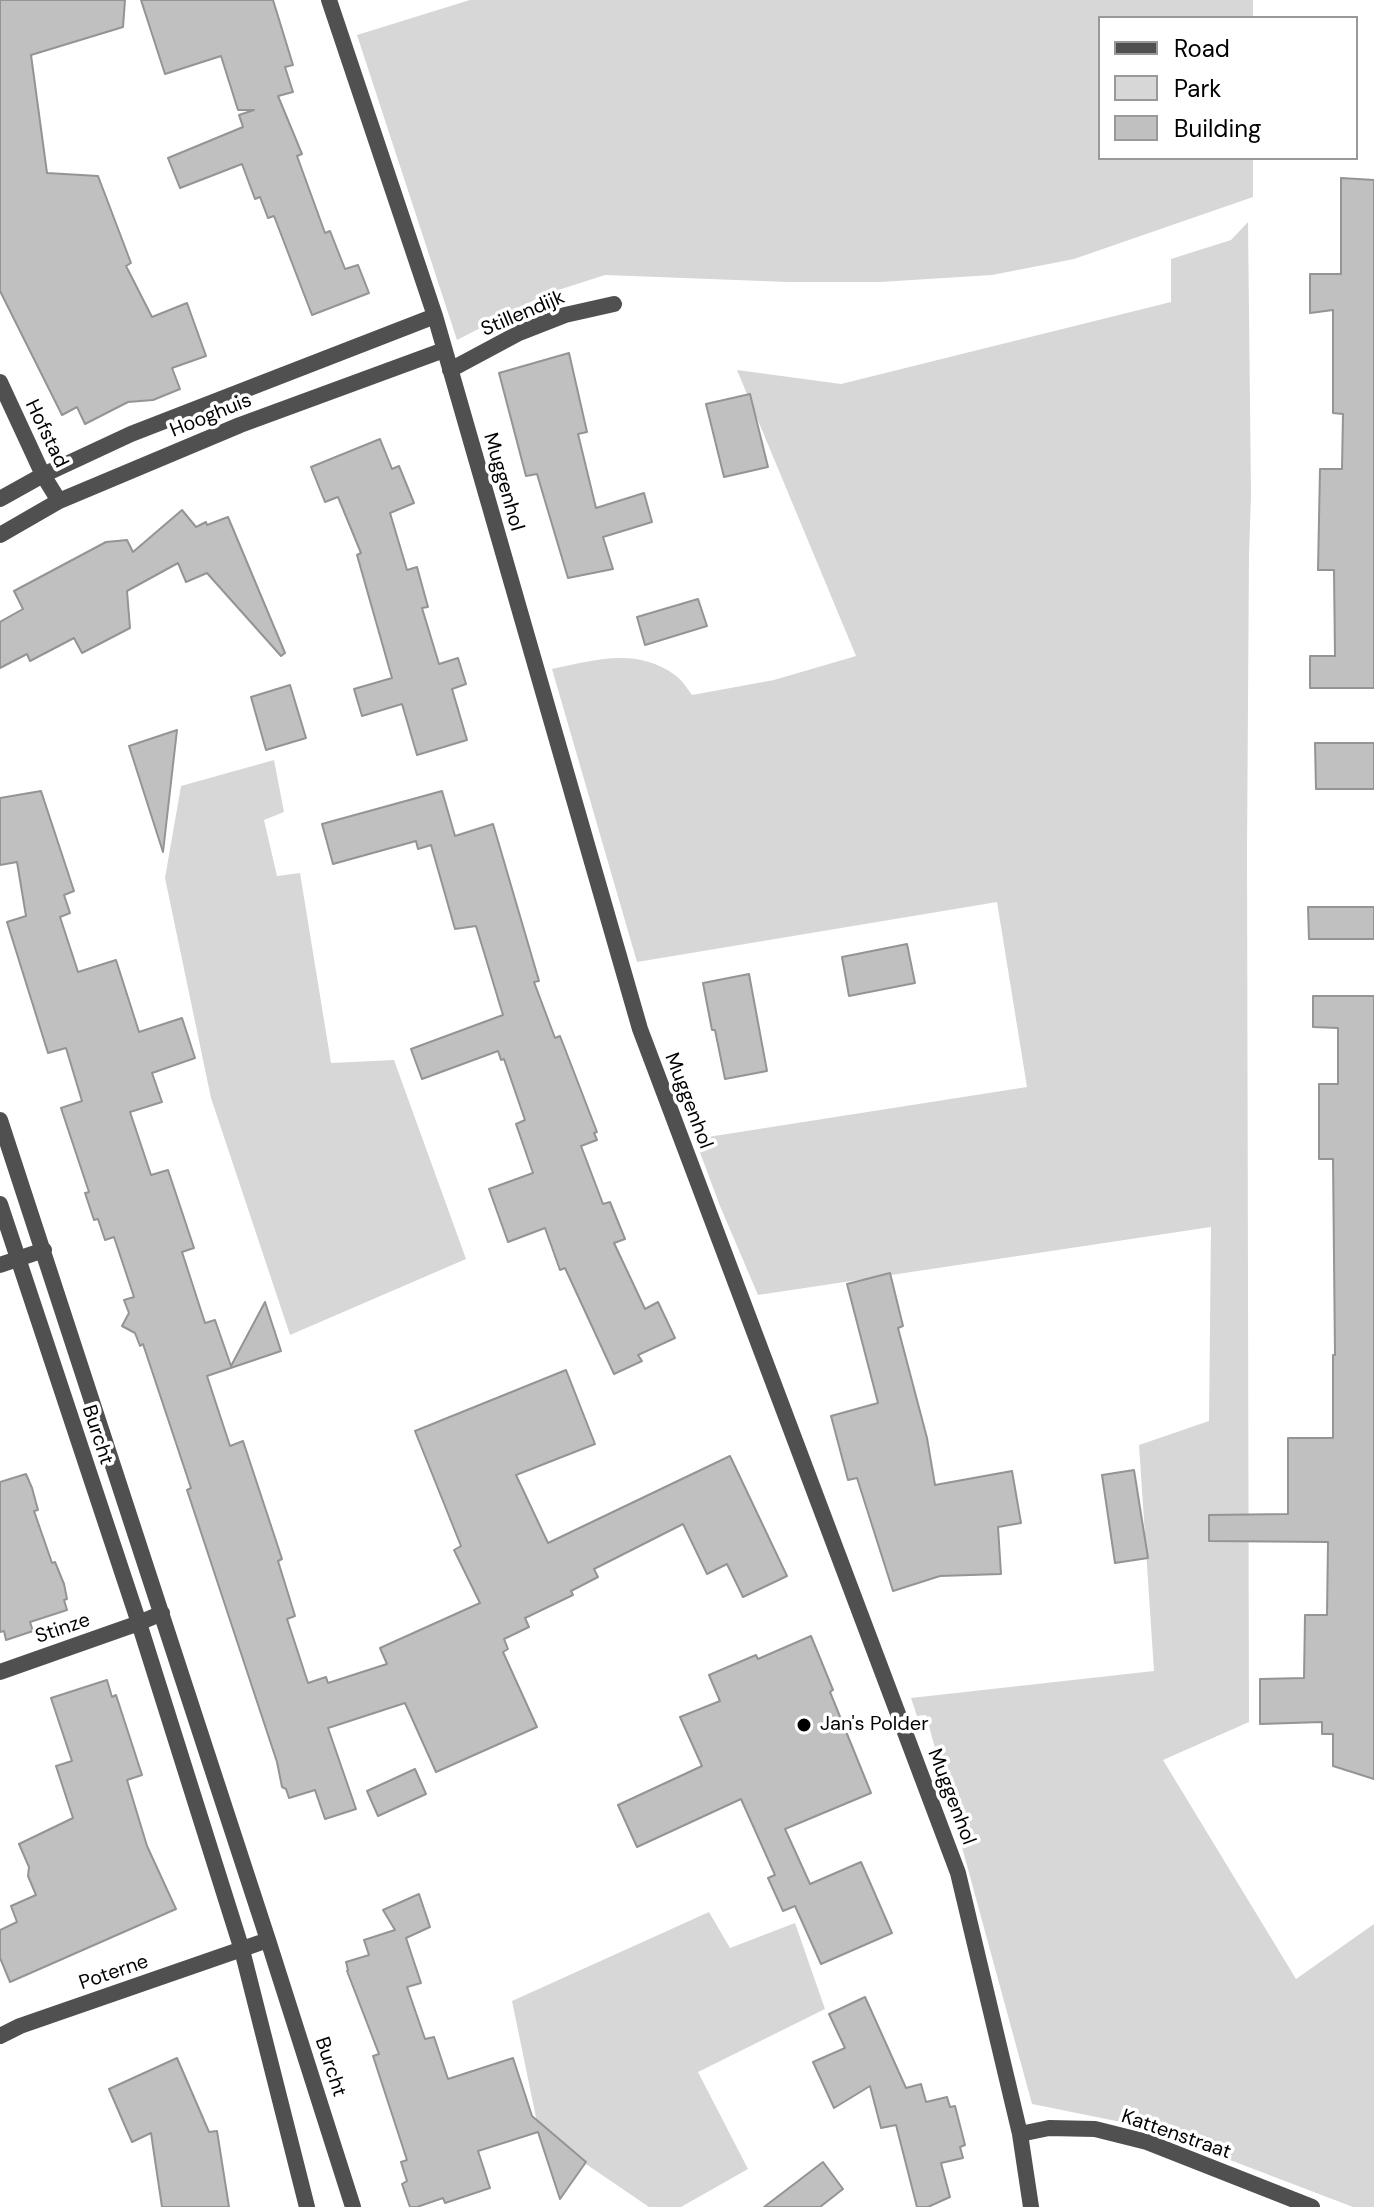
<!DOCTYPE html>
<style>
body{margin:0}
#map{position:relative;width:1374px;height:2207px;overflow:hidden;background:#fff;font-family:"DM Sans",sans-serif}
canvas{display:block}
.legend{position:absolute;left:1098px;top:16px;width:260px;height:144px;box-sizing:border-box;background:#fff;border:2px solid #999;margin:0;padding:10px 14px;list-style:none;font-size:24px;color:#000}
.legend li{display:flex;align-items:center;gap:16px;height:40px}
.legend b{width:40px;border:2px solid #999}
</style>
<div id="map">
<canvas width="1374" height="2207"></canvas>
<ul class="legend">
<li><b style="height:10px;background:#505050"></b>Road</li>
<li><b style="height:22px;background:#d7d7d7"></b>Park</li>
<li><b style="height:22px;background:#c0c0c0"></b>Building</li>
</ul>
</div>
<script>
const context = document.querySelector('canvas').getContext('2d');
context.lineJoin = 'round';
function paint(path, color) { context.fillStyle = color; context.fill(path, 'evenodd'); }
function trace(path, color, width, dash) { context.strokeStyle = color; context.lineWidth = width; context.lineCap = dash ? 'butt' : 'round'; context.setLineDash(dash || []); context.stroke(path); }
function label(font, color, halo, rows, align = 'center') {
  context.font = font + ' "DM Sans",sans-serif'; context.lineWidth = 7; context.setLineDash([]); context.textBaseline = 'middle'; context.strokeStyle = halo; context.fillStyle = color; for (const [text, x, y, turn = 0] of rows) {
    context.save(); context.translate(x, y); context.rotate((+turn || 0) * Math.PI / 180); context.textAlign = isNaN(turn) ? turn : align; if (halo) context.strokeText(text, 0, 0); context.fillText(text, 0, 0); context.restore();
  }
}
const green = new Path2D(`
 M 470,0 L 1253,0 L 1253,18 L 1100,18 L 1100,158 L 1253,158 L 1253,197 L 1074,259 L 992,275 L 880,282 L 788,282 L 605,275 L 546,294 L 457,340 L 357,35 Z
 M 1248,222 L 1251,495 L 1249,555 L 1247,850 L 1249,1722 L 1163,1760 L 1296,1979 L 1374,1924 L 1374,2207 L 1353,2207 L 1141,2126 L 1032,2104 L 926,1715 L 917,1716 L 911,1698 L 1154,1671 L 1139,1445 L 1209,1421 L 1211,1227 L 758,1295 L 720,1206 L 695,1139 L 1027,1087 L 997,902 L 637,962 L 552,669 C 595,660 636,647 675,675 C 682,680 687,688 692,695 L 774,680 L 856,656 L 737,370 L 841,384 L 1171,302 L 1171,259 L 1231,240 Z
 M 274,760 L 284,812 L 264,820 L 277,876 L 300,873 L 331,1063 L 394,1060 L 466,1259 L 290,1335 L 211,1098 L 165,878 L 181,786 Z
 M 709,1912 L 730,1948 L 795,1923 L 825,2009 L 698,2072 L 748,2169 L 681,2207 L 649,2207 L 539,2132 L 512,2001 Z`);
const building = new Path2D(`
 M 0,0 L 125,0 L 123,27 L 31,55 L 47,173 L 98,176 L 131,263 L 126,266 L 152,317 L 187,303 L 206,356 L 172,368 L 180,389 L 153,400 L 128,402 L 85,424 L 77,407 L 62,415 L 0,291 Z
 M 141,0 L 273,0 L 293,65 L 285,67 L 293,92 L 278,96 L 302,154 L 297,156 L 325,233 L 330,231 L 345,269 L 358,265 L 369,293 L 312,315 L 274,216 L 268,218 L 260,197 L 255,199 L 242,164 L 180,188 L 168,158 L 243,127 L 239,115 L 254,110 L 238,110 L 221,56 L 165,74 Z
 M 1341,178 L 1374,180 L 1374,688 L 1310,688 L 1310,656 L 1335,656 L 1334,570 L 1318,570 L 1320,469 L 1342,469 L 1343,414 L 1333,413 L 1333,310 L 1310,313 L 1310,274 L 1341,274 Z
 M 569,353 L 587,432 L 578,434 L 596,508 L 644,493 L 652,522 L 603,537 L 613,569 L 568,578 L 537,474 L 526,476 L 499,373 Z
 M 750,394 L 768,467 L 724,477 L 706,404 Z
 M 380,439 L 392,469 L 399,466 L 414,503 L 390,513 L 407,570 L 417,567 L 428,607 L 422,608 L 439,664 L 458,658 L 466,684 L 452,689 L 467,740 L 417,755 L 402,704 L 362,716 L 354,689 L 392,678 L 357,555 L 361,553 L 338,497 L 325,502 L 311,467 Z
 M 182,510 L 196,527 L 206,522 L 207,525 L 228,517 L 285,653 L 281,656 L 207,573 L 186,582 L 178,563 L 127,591 L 130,628 L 82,653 L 74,638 L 30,661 L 27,654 L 0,668 L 0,622 L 23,609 L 14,591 L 106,542 L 127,540 L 133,552 Z
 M 698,599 L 707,626 L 645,645 L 637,617 Z
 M 290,685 L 306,738 L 266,750 L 251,697 Z
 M 177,730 L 163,852 L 129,746 Z
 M 1315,743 L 1374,743 L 1374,789 L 1316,789 Z
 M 41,791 L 74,891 L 64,895 L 70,913 L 60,917 L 78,972 L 116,960 L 139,1032 L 182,1018 L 195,1058 L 152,1073 L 162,1102 L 130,1112 L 151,1175 L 168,1170 L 194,1248 L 182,1252 L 205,1323 L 215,1320 L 231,1366 L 265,1302 L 281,1351 L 207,1376 L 230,1446 L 243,1441 L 282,1559 L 278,1561 L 295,1616 L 287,1619 L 308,1683 L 326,1677 L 328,1683 L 387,1664 L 380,1648 L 480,1603 L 454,1550 L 461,1546 L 415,1431 L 566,1370 L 595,1444 L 516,1475 L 548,1543 L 730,1456 L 787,1576 L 743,1597 L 727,1564 L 707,1574 L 683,1524 L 594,1569 L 598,1577 L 571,1591 L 573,1595 L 525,1618 L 529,1627 L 504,1639 L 508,1649 L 503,1652 L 537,1727 L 436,1772 L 405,1703 L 328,1728 L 356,1809 L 325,1819 L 315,1790 L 289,1798 L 286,1789 L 282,1787 L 277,1762 L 187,1490 L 191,1488 L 143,1344 L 140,1346 L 135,1333 L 122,1326 L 129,1313 L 124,1300 L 134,1297 L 114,1237 L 105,1240 L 98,1219 L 94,1220 L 85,1193 L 89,1192 L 61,1108 L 82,1101 L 66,1048 L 48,1053 L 7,922 L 26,916 L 17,862 L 0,865 L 0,798 Z
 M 442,791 L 455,836 L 493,824 L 539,981 L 534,982 L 555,1038 L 560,1036 L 597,1132 L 594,1133 L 597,1140 L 581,1146 L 603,1204 L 610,1202 L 625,1239 L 614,1243 L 645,1309 L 658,1302 L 675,1338 L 638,1355 L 642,1361 L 614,1374 L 565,1268 L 560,1270 L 545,1228 L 508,1242 L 489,1189 L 533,1173 L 516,1124 L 525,1120 L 504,1059 L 501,1060 L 498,1051 L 422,1079 L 411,1049 L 503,1015 L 476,926 L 455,929 L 431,845 L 418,849 L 416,841 L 333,864 L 322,824 Z
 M 1308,907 L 1374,907 L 1374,939 L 1309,939 Z
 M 907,944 L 915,983 L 849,996 L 842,957 Z
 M 749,974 L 767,1071 L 725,1079 L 715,1030 L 712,1030 L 703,983 Z
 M 1313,996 L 1374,996 L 1374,1779 L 1333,1766 L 1333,1734 L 1322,1734 L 1322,1722 L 1260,1724 L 1260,1679 L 1304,1678 L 1305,1615 L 1327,1615 L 1328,1542 L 1209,1541 L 1209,1515 L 1288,1514 L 1288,1438 L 1333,1438 L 1333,1355 L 1335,1355 L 1333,1159 L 1319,1159 L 1319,1084 L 1338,1084 L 1338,1028 L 1313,1027 Z
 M 890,1273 L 903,1326 L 898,1328 L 927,1438 L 935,1485 L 1012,1471 L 1021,1523 L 998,1527 L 1001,1574 L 940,1576 L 893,1591 L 857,1478 L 848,1480 L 831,1416 L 878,1403 L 847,1284 Z
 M 1134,1470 L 1148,1558 L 1115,1563 L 1102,1475 Z
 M 26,1474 L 32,1488 L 38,1510 L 34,1511 L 52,1563 L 55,1562 L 64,1584 L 67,1599 L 64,1600 L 67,1610 L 30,1622 L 33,1631 L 6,1640 L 4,1631 L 0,1632 L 0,1482 Z
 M 811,1636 L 833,1690 L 830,1692 L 871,1793 L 785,1829 L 810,1884 L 861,1862 L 892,1933 L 821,1964 L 795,1906 L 783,1911 L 768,1878 L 775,1875 L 741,1799 L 637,1847 L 618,1805 L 702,1766 L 680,1717 L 720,1701 L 709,1675 L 756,1655 L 758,1659 Z
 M 107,1680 L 112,1697 L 116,1695 L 142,1775 L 127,1780 L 147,1846 L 176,1909 L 10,1982 L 0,1958 L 0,1930 L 17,1922 L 11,1906 L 36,1895 L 28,1876 L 29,1867 L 19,1844 L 73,1818 L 56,1766 L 72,1761 L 51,1698 Z
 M 415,1769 L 426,1794 L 378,1816 L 367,1791 Z
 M 419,1894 L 430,1927 L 406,1938 L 421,1983 L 407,1987 L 425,2039 L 434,2037 L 448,2079 L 513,2058 L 532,2116 L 586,2162 L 560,2199 L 538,2132 L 478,2151 L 490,2188 L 445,2203 L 443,2198 L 417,2207 L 410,2207 L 402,2184 L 407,2181 L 401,2162 L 407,2160 L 373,2056 L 379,2054 L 347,1971 L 348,1970 L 346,1962 L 369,1955 L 364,1940 L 395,1930 L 383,1910 Z
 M 865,1997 L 906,2088 L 921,2084 L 926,2102 L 947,2097 L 950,2107 L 955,2106 L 965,2145 L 960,2147 L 963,2158 L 941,2163 L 950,2197 L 928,2207 L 917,2207 L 896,2125 L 881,2128 L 870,2086 L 834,2108 L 813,2062 L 845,2048 L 829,2014 Z
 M 177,2058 L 209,2132 L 217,2131 L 229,2207 L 162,2207 L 151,2133 L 132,2142 L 109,2089 Z
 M 823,2162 L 843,2189 L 820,2207 L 764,2207 Z`);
const street = new Path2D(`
 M 329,0 L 435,316 L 640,1029 L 958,1873 L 1020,2134 L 1031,2207
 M 450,370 L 519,333 L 565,315 L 614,304
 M 0,382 L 43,475 L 59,501
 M 0,499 L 43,475 L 131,434 L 435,316
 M 0,535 L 59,501 L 240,425 L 444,350
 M 0,1120 L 268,1940 L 353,2207
 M 0,1204 L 139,1623 L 242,1950 L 307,2207
 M 0,1265 L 44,1250
 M 0,1672 L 139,1623 L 162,1613
 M 0,2036 L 20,2026 L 268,1940
 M 1020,2134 L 1049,2128 L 1095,2129 L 1147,2142 L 1312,2207`);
const markers = [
 [804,1725,8,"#000"]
];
const streetNames = [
 ["Stillendijk",523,314,-23],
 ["Hooghuis",211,416,-22],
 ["Hofstad",46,434,64],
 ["Muggenhol",503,482,74],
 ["Muggenhol",688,1101,69],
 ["Burcht",97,1435,72],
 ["Stinze",63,1629,-19],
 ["Muggenhol",951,1797,69],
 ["Poterne",114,1973,-19],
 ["Burcht",330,2067,72],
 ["Kattenstraat",1176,2135,19]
];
const poiNames = [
 ["Jan's Polder",820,1725]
];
paint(green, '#d7d7d7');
paint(building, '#c0c0c0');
trace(building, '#949494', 2);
trace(street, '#505050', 16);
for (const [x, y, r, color] of markers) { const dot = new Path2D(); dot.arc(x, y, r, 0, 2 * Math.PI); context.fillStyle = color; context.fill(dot); trace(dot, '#fff', 3); }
label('20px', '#000', '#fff', streetNames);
label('20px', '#000', '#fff', poiNames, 'left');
</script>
